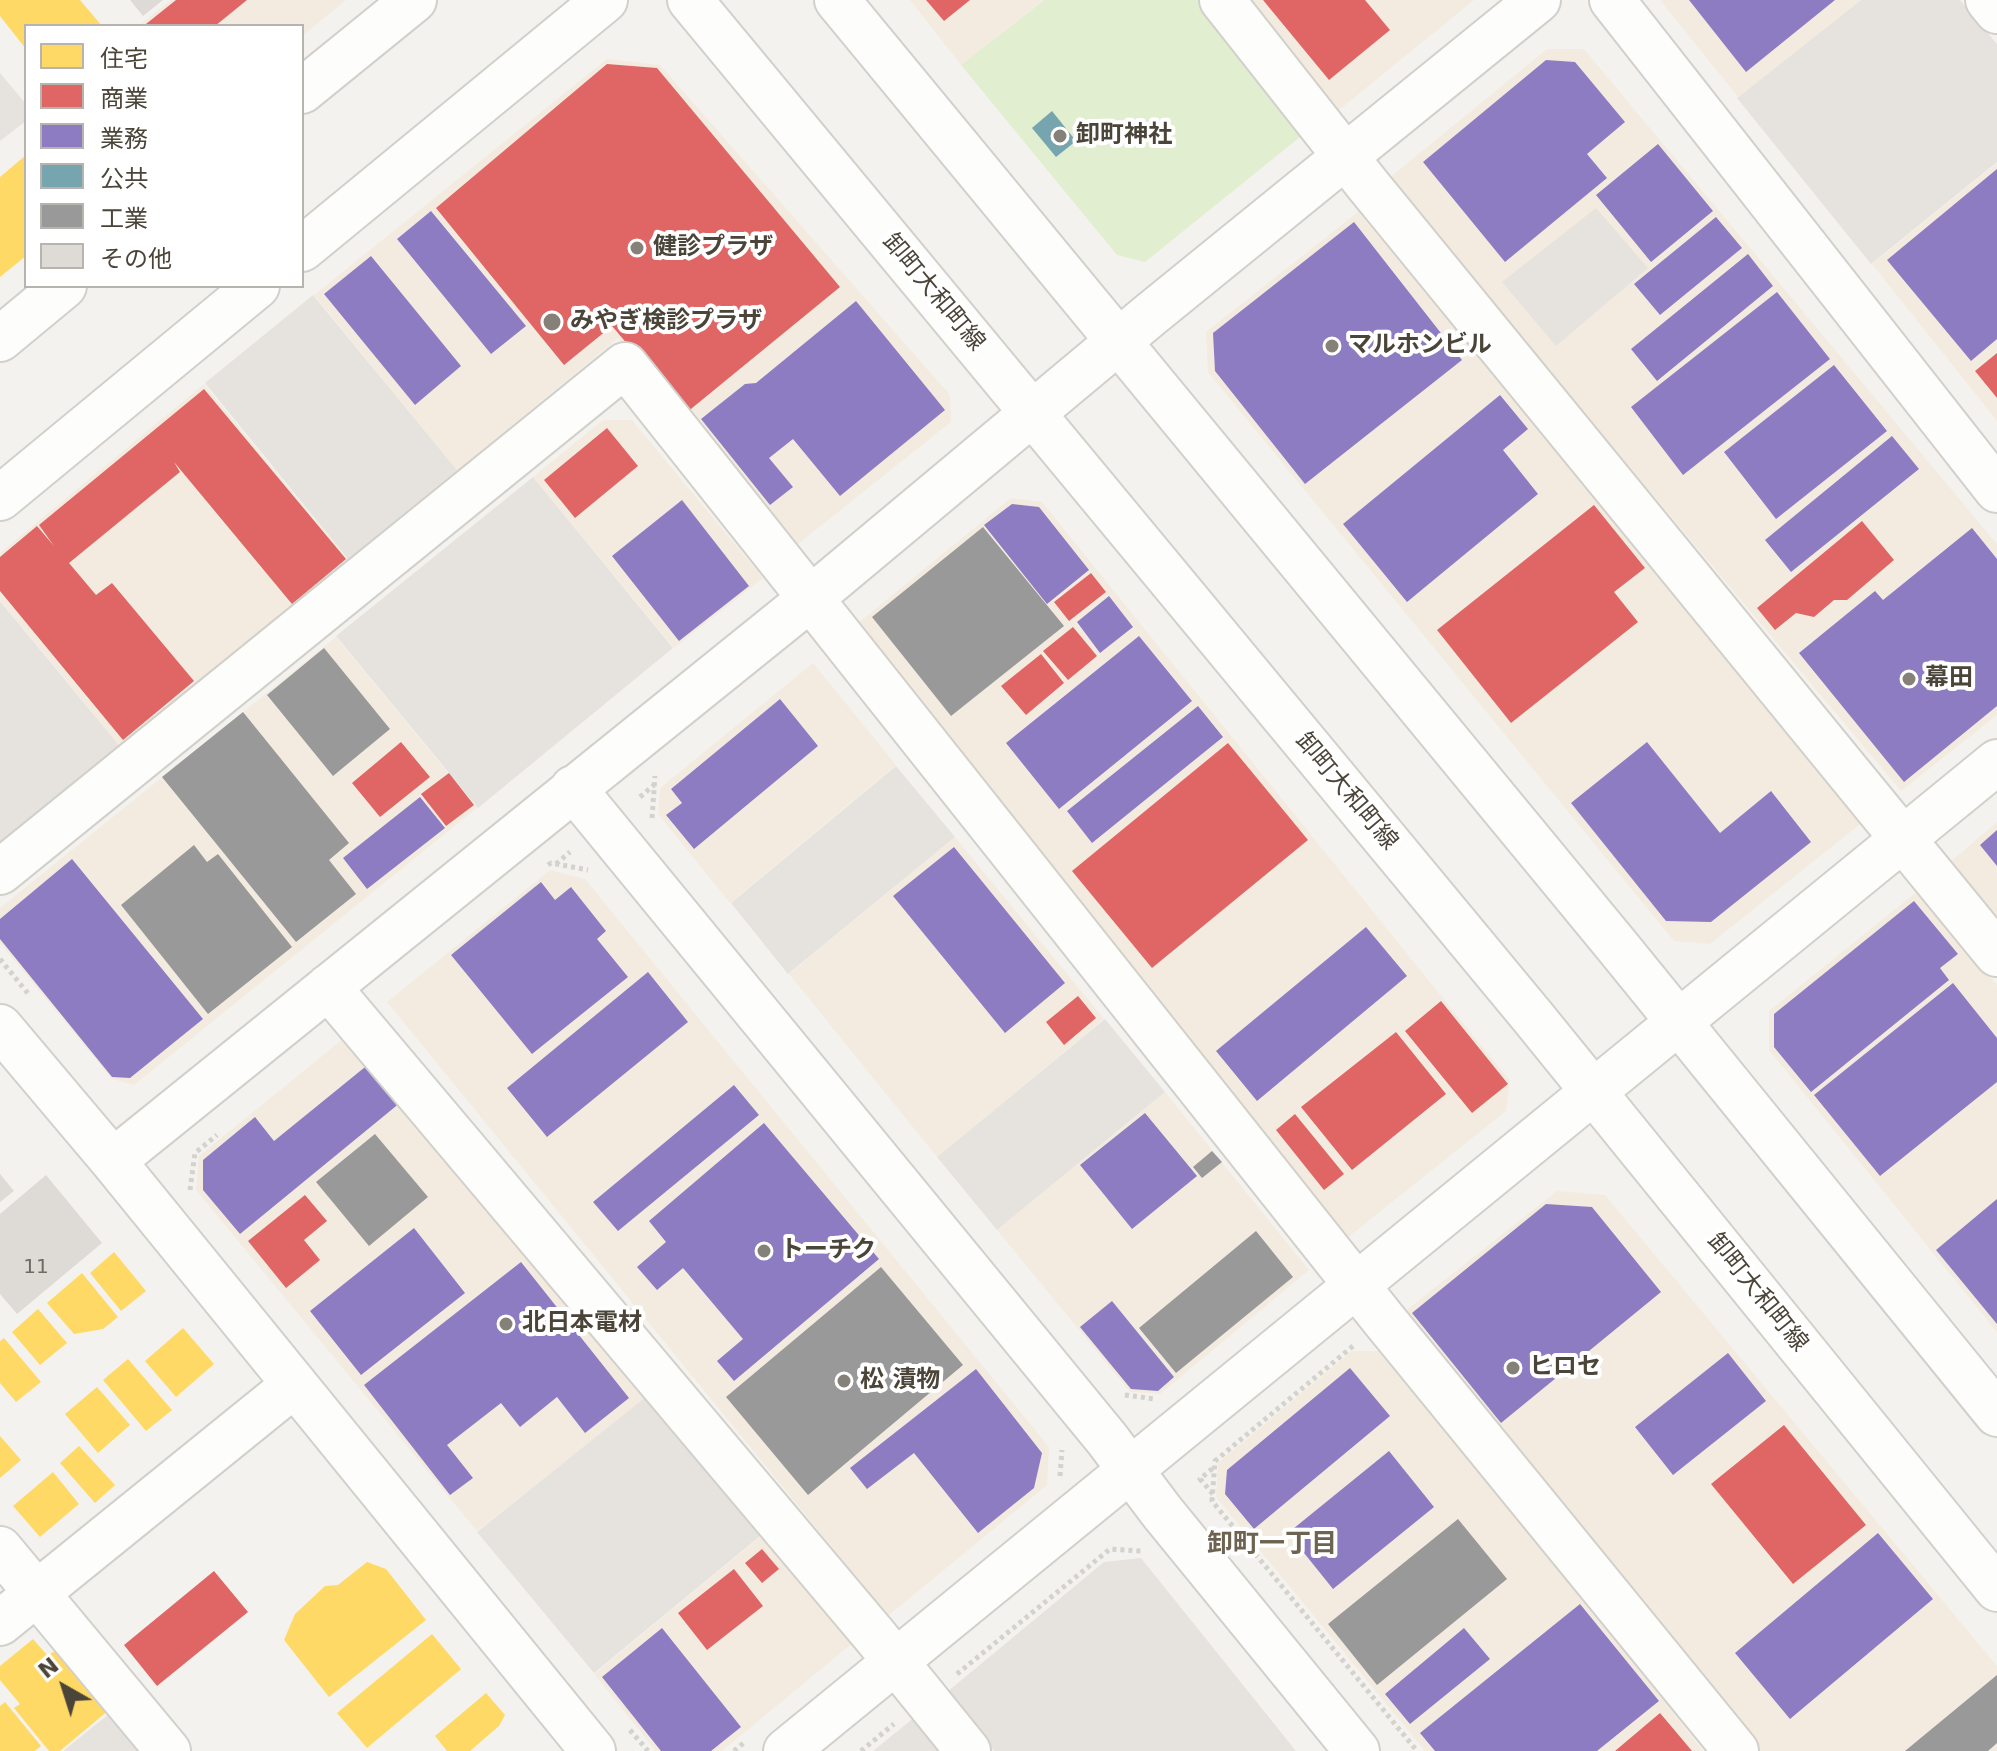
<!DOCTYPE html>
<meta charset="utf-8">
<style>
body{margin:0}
#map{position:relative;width:1997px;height:1751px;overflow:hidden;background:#f4f2ee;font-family:"DejaVu Sans","Noto Sans JP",sans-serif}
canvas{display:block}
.legend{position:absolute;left:24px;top:24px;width:280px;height:264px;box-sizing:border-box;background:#fff;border:2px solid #b7b4b0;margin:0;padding:10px 14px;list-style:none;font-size:24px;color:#4b4439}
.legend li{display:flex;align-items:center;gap:16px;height:40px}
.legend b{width:40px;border:2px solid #b7b4b0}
.north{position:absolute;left:24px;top:1647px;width:80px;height:80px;-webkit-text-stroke:6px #fff;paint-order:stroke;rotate:321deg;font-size:22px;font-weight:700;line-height:32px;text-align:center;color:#4b4439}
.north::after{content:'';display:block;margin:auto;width:28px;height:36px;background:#4b4439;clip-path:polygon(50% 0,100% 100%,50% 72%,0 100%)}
</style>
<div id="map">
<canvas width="1997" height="1751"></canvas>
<ul class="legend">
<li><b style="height:22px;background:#ffd966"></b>住宅</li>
<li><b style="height:22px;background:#e06666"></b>商業</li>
<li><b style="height:22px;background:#8e7cc3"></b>業務</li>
<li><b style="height:22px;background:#76a5af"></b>公共</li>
<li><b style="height:22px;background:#999"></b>工業</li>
<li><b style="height:22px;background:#dedbd6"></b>その他</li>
</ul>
<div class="north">N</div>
</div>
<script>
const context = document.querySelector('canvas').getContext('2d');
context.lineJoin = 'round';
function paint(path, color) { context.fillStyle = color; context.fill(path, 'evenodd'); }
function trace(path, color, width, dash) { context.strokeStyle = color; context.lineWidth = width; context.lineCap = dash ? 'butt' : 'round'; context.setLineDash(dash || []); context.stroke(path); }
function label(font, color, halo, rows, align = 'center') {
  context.font = font + ' "DejaVu Sans","Noto Sans JP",sans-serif'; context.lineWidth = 8; context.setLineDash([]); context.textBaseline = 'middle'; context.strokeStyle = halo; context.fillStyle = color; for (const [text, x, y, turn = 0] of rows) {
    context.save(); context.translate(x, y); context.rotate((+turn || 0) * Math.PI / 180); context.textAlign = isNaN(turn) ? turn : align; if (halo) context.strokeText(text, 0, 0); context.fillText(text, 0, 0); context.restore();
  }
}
const commercial = new Path2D(`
 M 171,0 L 346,0 L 302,36 L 302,26 L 138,26 Z
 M 910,0 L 1043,0 L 961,65 Z
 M 1234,0 L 1474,0 L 1328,119 Z
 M 1660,0 L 1861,0 L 1738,97 Z
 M 1547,49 L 1584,49 L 1997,544 L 1997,715 L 1901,791 L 1388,179 Z
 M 607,59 L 660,65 L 950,395 L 951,422 L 793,548 L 618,338 L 457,470 L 314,295 Z
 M 1997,163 L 1997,421 L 1872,264 Z
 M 1358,212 L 1864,821 L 1710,944 L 1674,941 L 1208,372 L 1206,332 Z
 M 204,384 L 348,560 L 122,749 L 0,600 L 0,553 Z
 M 603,420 L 632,420 L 763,578 L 674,648 L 533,477 Z
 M 1011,498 L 1042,502 L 1510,1081 L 1506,1111 L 1342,1242 L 852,628 Z
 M 336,637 L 477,808 L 134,1085 L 112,1079 L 0,943 L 0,908 Z
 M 813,663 L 896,765 L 730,903 L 658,814 L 660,788 Z
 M 1997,822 L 1997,920 L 1949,863 Z
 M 955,837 L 1104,1019 L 937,1157 L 789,974 Z
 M 550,870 L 585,879 L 1049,1447 L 1047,1485 L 888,1616 L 387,1002 Z
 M 1919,890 L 1997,985 L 1997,1332 L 1769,1050 L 1769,1011 Z
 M 354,1030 L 652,1393 L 477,1531 L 196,1190 L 199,1156 Z
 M 1165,1092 L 1309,1270 L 1160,1394 L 1130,1392 L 997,1230 Z
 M 1557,1191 L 1605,1195 L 1997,1666 L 1997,1751 L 1760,1751 L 1399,1316 Z
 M 1352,1351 L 1378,1351 L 1579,1593 L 1703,1751 L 1425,1751 L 1216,1497 L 1218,1463 Z
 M 766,1532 L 855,1641 L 722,1751 L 656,1751 L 594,1674 Z`);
const green = new Path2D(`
 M 1044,0 L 1208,0 L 1310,129 L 1145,262 L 1117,255 L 961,65 Z`);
const parking = new Path2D(`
 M 1861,0 L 1960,0 L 1997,44 L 1997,162 L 1871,264 L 1737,98 Z
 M 0,73 L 26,104 L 26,121 L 0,141 Z
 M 1596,208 L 1648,268 L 1556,346 L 1502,282 Z
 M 313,295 L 457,470 L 348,559 L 205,383 Z
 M 533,477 L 673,648 L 478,808 L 336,636 Z
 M 0,601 L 122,749 L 0,846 Z
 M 896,766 L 955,837 L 788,974 L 731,903 Z
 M 1105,1019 L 1165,1092 L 997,1230 L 937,1157 Z
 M 652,1392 L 765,1532 L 594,1673 L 477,1532 Z
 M 1141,1558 L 1296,1751 L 994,1751 L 947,1692 L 1104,1562 Z
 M 114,1710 L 149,1751 L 63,1751 Z
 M 916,1716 L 944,1751 L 873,1751 Z`);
const homes = new Path2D(`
 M 0,0 L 80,0 L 102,26 L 26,26 L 26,49 L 0,16 Z
 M 26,155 L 26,256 L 0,277 L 0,177 Z
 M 114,1252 L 146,1291 L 121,1311 L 90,1273 Z
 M 82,1273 L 118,1317 L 103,1329 L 74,1334 L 47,1303 Z
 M 38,1309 L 67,1343 L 40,1365 L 12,1332 Z
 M 183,1328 L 214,1364 L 176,1397 L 145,1361 Z
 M 4,1338 L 41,1382 L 16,1402 L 0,1383 L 0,1341 Z
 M 128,1359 L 172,1410 L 146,1431 L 103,1380 Z
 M 97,1387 L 130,1425 L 98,1453 L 65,1414 Z
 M 0,1436 L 21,1460 L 0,1478 Z
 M 79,1446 L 115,1485 L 95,1503 L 60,1463 Z
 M 53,1472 L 79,1504 L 40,1537 L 13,1506 Z
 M 367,1562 L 386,1569 L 426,1620 L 329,1697 L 284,1640 L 295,1614 L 325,1586 L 338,1585 Z
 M 432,1634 L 461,1669 L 367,1748 L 337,1713 Z
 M 33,1639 L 47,1655 L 60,1649 L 110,1709 L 60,1751 L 49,1751 L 14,1708 L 20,1704 L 0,1680 L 0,1666 Z
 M 486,1693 L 505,1715 L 499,1726 L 470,1751 L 447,1751 L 435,1736 Z
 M 5,1702 L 41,1746 L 35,1751 L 0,1751 L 0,1706 Z`);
const shops = new Path2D(`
 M 176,0 L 247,0 L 215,26 L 148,26 L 146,24 Z
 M 926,0 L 970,0 L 944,21 Z
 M 1263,0 L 1365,0 L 1390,30 L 1329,80 Z
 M 607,64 L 657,68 L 840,287 L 686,413 L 612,326 L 564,365 L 436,208 Z
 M 1997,353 L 1997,398 L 1975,371 Z
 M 204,389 L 346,559 L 292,604 L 174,462 L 180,472 L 69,563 L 96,595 L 112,583 L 194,681 L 123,740 L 0,591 L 0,557 L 37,526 L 54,546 L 39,525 Z
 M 607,428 L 638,466 L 575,518 L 544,480 Z
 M 1594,505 L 1645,568 L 1614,592 L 1638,622 L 1511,723 L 1437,630 Z
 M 1862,521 L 1894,560 L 1847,600 L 1834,600 L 1814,617 L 1796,613 L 1775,630 L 1757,608 Z
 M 1091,573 L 1106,592 L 1069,621 L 1054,602 Z
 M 1073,627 L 1097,656 L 1068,680 L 1043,651 Z
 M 1041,654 L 1064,683 L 1026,715 L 1001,686 Z
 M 401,742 L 430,777 L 380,817 L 352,783 Z
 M 1228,743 L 1308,840 L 1152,968 L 1072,871 Z
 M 449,773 L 474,805 L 446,826 L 421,794 Z
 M 1078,996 L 1096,1018 L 1064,1045 L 1046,1022 Z
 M 1441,1001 L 1508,1084 L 1472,1113 L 1405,1031 Z
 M 1396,1032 L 1446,1094 L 1352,1170 L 1301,1107 Z
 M 1295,1114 L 1344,1174 L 1324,1190 L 1276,1130 Z
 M 305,1195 L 327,1221 L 304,1240 L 320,1260 L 286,1288 L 248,1241 Z
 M 1784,1425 L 1866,1525 L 1793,1584 L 1711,1484 Z
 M 762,1549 L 779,1569 L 762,1583 L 745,1563 Z
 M 734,1569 L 763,1606 L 707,1650 L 678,1613 Z
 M 214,1571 L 248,1612 L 157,1686 L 124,1645 Z
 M 1660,1713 L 1692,1751 L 1615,1751 Z`);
const offices = new Path2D(`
 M 1689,0 L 1835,0 L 1746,72 Z
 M 1546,60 L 1575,62 L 1625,122 L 1587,154 L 1607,178 L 1505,262 L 1423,162 Z
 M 1658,144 L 1713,211 L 1651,262 L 1596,195 Z
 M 1997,169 L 1997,339 L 1971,361 L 1887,260 Z
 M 431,211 L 526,326 L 491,354 L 397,239 Z
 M 1716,217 L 1742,248 L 1660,315 L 1634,284 Z
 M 1354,222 L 1462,360 L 1305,484 L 1215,371 L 1213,333 Z
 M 1748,254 L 1773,286 L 1657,381 L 1631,349 Z
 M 371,256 L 461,366 L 415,405 L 324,294 Z
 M 1777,292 L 1830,359 L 1683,475 L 1631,407 Z
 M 856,301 L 945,410 L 840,496 L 793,439 L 769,458 L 793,487 L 770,505 L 701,419 L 745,384 L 756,383 Z
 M 1834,365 L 1887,431 L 1776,519 L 1724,452 Z
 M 1500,395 L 1528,429 L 1503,450 L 1538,494 L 1407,602 L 1343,524 Z
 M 1892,436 L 1919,469 L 1791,572 L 1765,540 Z
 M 682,500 L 749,586 L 679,641 L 612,556 Z
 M 1012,504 L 1039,507 L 1089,570 L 1047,604 L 984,525 Z
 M 1972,528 L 1997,559 L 1997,706 L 1904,782 L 1799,653 L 1875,591 L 1883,600 Z
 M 1109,596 L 1133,627 L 1100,653 L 1077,622 Z
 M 1139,636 L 1192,701 L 1059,809 L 1006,743 Z
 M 780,699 L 818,746 L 694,849 L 666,815 L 682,803 L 671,789 Z
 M 1198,706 L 1223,737 L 1092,843 L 1067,811 Z
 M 1647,742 L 1720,833 L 1771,791 L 1811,842 L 1711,922 L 1666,921 L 1571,803 Z
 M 420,797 L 445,828 L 367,889 L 343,858 Z
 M 1997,830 L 1997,866 L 1980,845 Z
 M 954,847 L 1065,983 L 1005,1033 L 893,896 Z
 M 72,859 L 203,1019 L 130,1078 L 112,1077 L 0,939 L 0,919 Z
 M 541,882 L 555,900 L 571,887 L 606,931 L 597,939 L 628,977 L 532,1054 L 451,955 Z
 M 1914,901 L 1958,954 L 1940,968 L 1949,980 L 1811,1092 L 1774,1047 L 1774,1014 Z
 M 1366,927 L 1407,976 L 1257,1101 L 1216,1051 Z
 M 648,972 L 688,1022 L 547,1137 L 507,1088 Z
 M 1953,983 L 1997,1038 L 1997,1082 L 1880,1176 L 1814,1095 Z
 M 370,1063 L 401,1102 L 240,1234 L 203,1190 L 203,1160 L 255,1117 L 274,1141 Z
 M 734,1085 L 759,1115 L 618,1231 L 593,1202 Z
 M 1145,1113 L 1197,1176 L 1132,1229 L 1080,1165 Z
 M 764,1123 L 879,1259 L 734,1381 L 717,1361 L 743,1339 L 683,1268 L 657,1290 L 637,1267 L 666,1242 L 649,1221 Z
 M 1997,1199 L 1997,1324 L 1936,1250 Z
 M 1546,1204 L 1592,1207 L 1661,1292 L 1501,1423 L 1412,1313 Z
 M 414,1228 L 465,1293 L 361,1375 L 310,1311 Z
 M 521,1262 L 629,1398 L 585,1433 L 557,1397 L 520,1427 L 501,1403 L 447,1445 L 473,1478 L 450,1495 L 364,1385 Z
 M 1112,1301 L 1174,1377 L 1158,1391 L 1131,1389 L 1080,1327 Z
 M 1728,1353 L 1766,1401 L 1673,1475 L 1635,1427 Z
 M 1350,1368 L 1390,1416 L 1254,1529 L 1225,1494 L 1227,1470 Z
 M 976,1369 L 1042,1453 L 1034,1488 L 978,1533 L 914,1453 L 867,1489 L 850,1468 Z
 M 1389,1451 L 1434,1507 L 1333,1589 L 1288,1533 Z
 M 1878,1533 L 1933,1599 L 1790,1719 L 1735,1653 Z
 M 1580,1604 L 1659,1701 L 1597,1751 L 1435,1751 L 1420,1733 Z
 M 662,1628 L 741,1727 L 711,1751 L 661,1751 L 602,1677 Z
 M 1464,1628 L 1490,1659 L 1410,1724 L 1385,1694 Z`);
const public = new Path2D(`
 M 1052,111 L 1076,141 L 1056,157 L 1032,128 Z`);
const industry = new Path2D(`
 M 983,527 L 1064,626 L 951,716 L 872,617 Z
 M 324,648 L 390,729 L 333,776 L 267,695 Z
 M 243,712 L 349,843 L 329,860 L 356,894 L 296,942 L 162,777 Z
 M 194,845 L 207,862 L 218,854 L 292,947 L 208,1014 L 121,905 Z
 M 375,1134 L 428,1197 L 369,1246 L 316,1182 Z
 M 1212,1151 L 1222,1162 L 1202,1178 L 1193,1167 Z
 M 1256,1231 L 1293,1277 L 1176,1373 L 1139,1328 Z
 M 881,1267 L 963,1365 L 808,1495 L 726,1397 Z
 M 1458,1519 L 1507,1579 L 1377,1685 L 1328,1624 Z
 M 1997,1675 L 1997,1743 L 1988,1751 L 1905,1751 Z`);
const building = new Path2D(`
 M 130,0 L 163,0 L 143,16 Z
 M 0,1174 L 14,1191 L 0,1202 Z
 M 46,1175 L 102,1243 L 17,1314 L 0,1294 L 0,1214 Z`);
const path = new Path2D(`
 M 640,797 L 654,785
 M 652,818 L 655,776
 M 556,864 L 570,852
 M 548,865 L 551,863 L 588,870
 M 0,959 L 30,996
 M 190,1190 L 195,1153 L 217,1135
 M 1353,1346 L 1215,1461 L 1212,1501 L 1417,1751
 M 1125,1395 L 1155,1399
 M 1060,1476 L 1062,1450
 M 1213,1494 L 1200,1479 L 1213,1468
 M 957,1674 L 1110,1549 L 1142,1551
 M 630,1730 L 648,1751
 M 734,1751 L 746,1741
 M 861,1751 L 894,1724`);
const minor = new Path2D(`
 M 690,0 L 1532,1016 L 1997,1589
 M 837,0 L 1617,946 L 1997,1414
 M 1222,0 L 1367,184 L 1997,954
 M 1612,0 L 1997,490
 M 1988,0 L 1997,11
 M 302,91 L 414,0
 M 302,249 L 605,0
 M 0,339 L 64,286
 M 0,498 L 257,286
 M 573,788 L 1107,1439 L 1162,1512 L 1357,1751
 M 0,872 L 625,365 L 1384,1320 L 1736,1751
 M 328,987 L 875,1636 L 968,1751
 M 0,1027 L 113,1161 L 593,1751
 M 113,1161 L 811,598 L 1150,315 L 1538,0
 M 0,1549 L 168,1751
 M 0,1623 L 294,1385
 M 786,1751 L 1997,762`);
const markers = [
 [1060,136,8,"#868178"],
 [637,248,8,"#868178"],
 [552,322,10,"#868178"],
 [1332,346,8,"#868178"],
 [1909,679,8,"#868178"],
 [764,1251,8,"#868178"],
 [506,1324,8,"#868178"],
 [1513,1368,8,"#868178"],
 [844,1381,8,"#868178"]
];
const numberNames = [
 ["11",36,1268]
];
const poiNames = [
 ["卸町神社",1076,136],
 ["健診プラザ",653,248],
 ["みやぎ検診プラザ",570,322],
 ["マルホンビル",1348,346],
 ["幕田",1925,679],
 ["トーチク",780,1251],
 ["北日本電材",522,1324],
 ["ヒロセ",1529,1368],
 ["松 漬物",860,1381]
];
const streetNames = [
 ["卸町大和町線",933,293,50],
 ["卸町大和町線",1346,792,50],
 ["卸町大和町線",1757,1293,51]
];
const neighbourhoodNames = [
 ["卸町一丁目",1272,1545]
];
paint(commercial, '#f3ebdf');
paint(green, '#e1eecf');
paint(parking, '#e6e3df');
paint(homes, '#ffd966');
paint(shops, '#e06666');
paint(offices, '#8e7cc3');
paint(public, '#76a5af');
paint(industry, '#999');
paint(building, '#dedbd6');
trace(minor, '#d2d0cb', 48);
trace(path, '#d3d2cc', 5, [4, 4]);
trace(minor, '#fdfdfc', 44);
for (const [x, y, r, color] of markers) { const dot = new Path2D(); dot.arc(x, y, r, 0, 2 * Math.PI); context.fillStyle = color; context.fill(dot); trace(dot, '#fff', 3); }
label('20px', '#706a61', null, numberNames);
label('bold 24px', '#4b4439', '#fff', poiNames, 'left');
label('24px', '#4b4439', '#fff', streetNames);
label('bold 26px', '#6e6250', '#fff', neighbourhoodNames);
</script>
